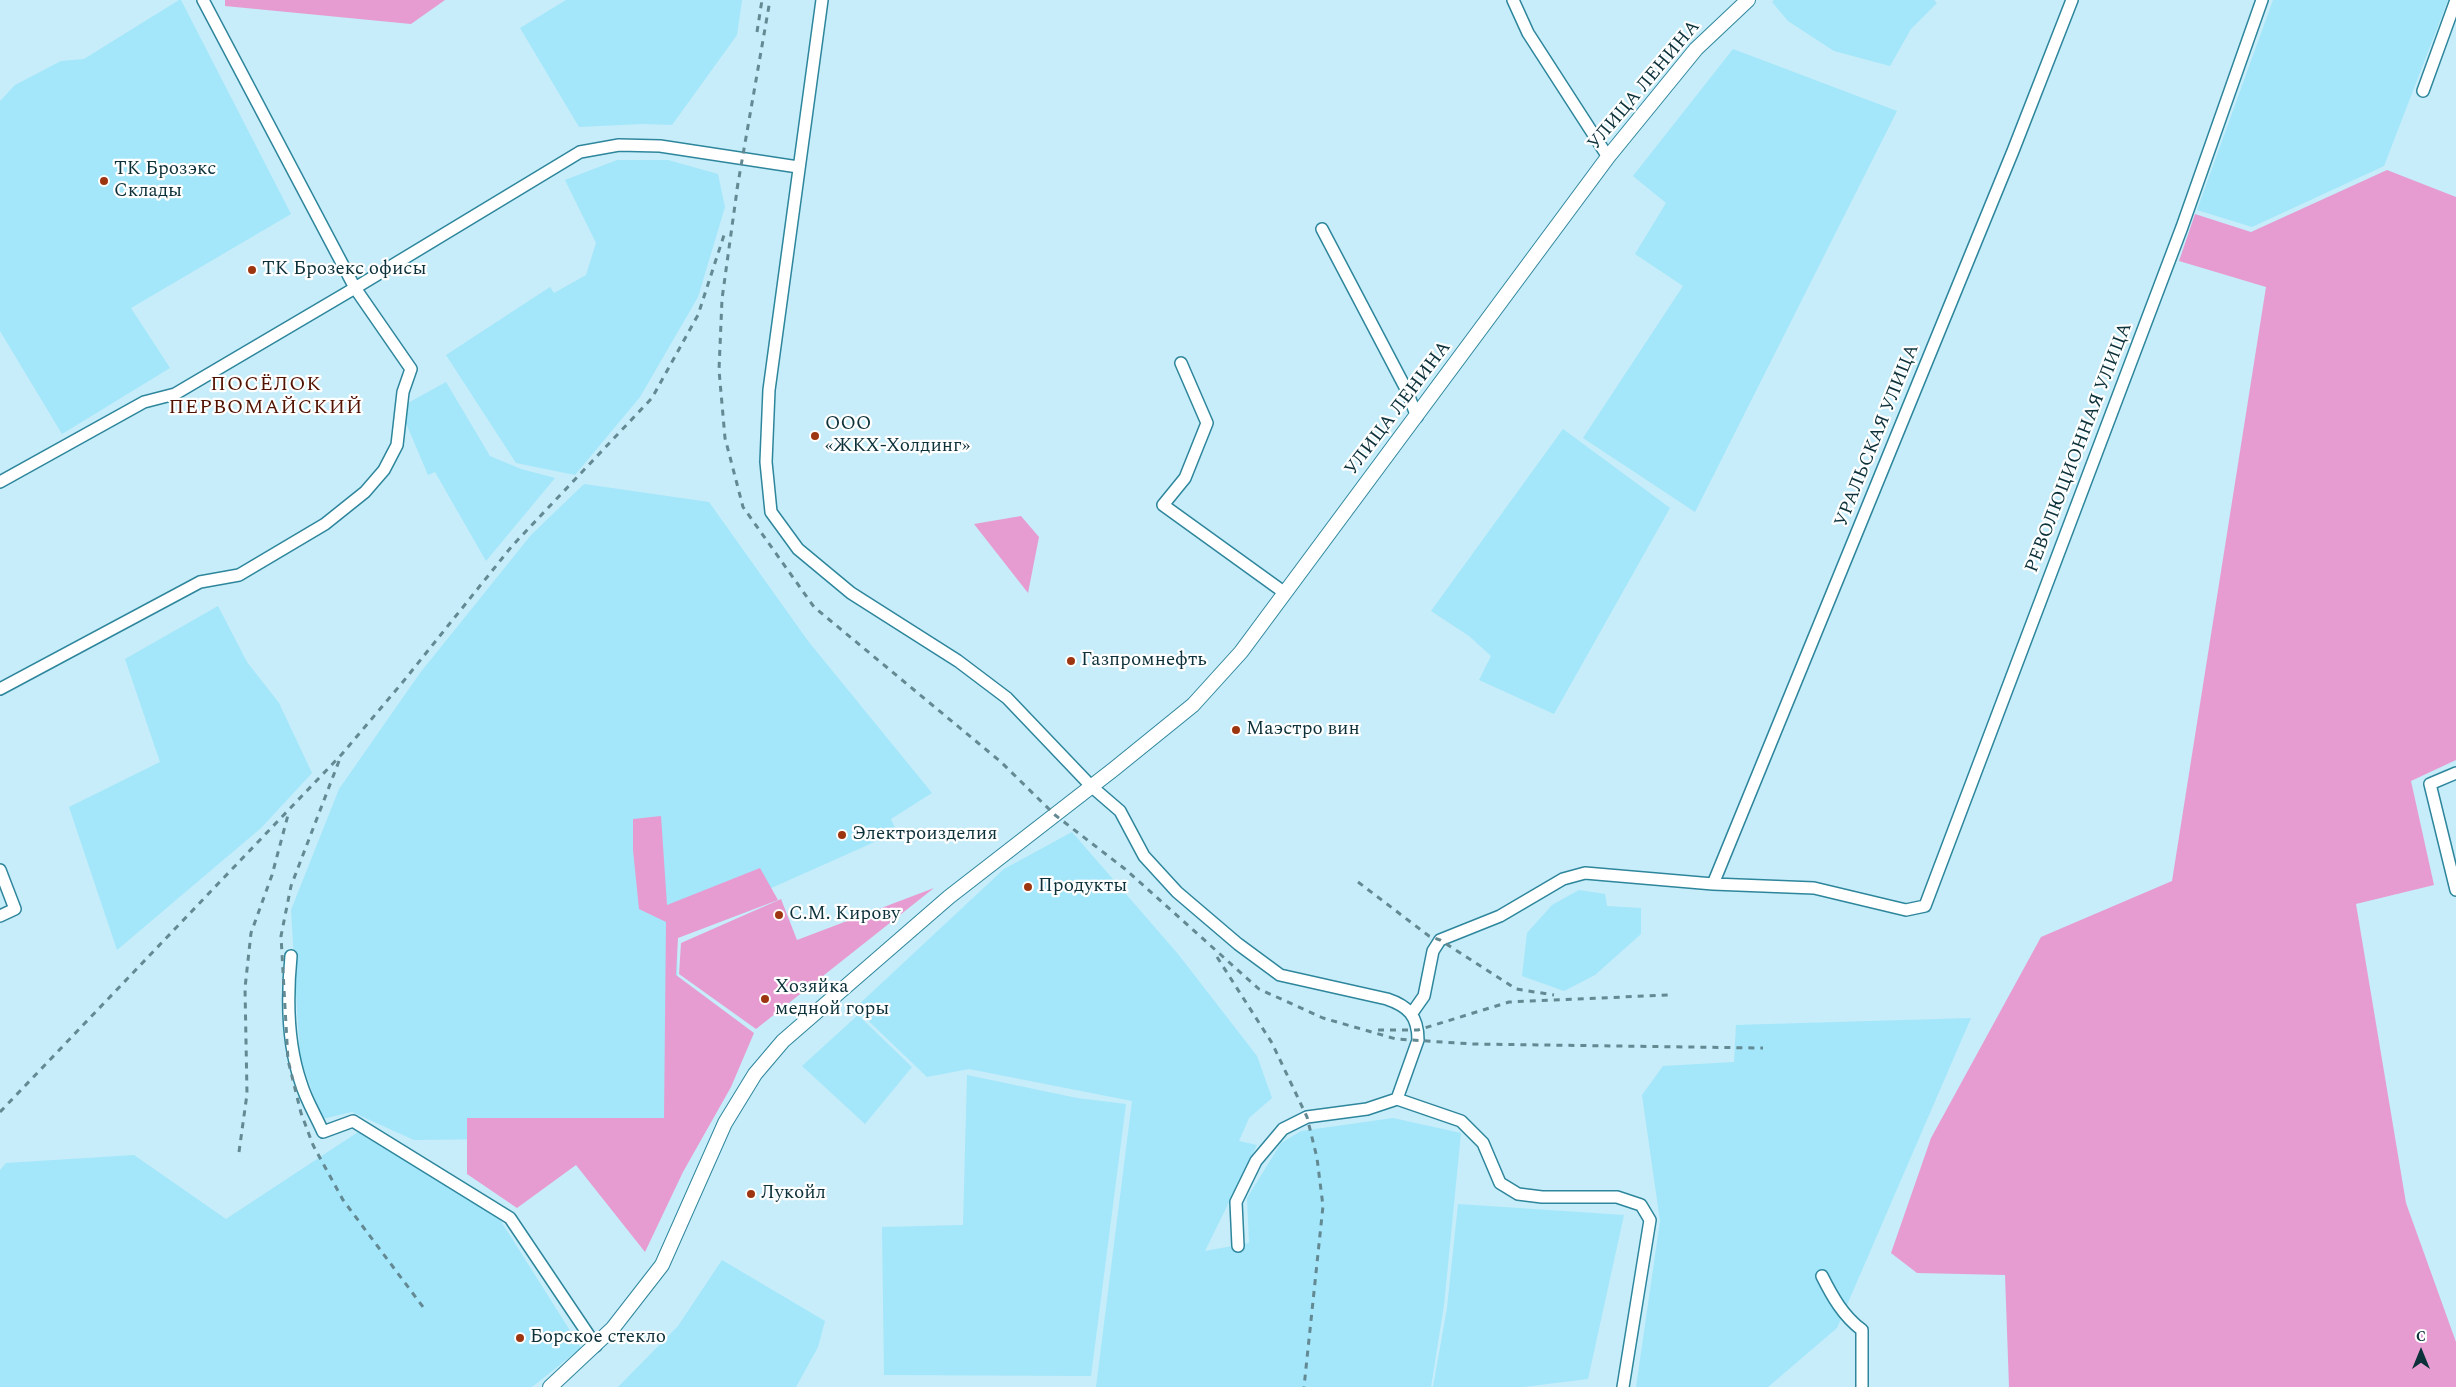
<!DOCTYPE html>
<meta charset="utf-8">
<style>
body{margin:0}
#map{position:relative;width:2456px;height:1387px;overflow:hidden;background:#c6edf9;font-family:Spectral,serif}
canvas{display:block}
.north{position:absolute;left:2396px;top:1327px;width:50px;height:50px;-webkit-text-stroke:4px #fff;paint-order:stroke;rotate:0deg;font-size:14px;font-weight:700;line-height:20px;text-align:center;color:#0c313a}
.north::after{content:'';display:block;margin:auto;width:18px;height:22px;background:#0c313a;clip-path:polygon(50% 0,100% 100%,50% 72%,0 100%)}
</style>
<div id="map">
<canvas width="2456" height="1387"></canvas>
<div class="north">С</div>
</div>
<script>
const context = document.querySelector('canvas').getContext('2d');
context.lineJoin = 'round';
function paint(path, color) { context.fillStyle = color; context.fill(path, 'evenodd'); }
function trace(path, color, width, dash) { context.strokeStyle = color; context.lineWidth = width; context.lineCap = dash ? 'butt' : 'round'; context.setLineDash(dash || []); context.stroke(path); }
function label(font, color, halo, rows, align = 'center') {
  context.font = font + ' Spectral,serif'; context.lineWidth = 4.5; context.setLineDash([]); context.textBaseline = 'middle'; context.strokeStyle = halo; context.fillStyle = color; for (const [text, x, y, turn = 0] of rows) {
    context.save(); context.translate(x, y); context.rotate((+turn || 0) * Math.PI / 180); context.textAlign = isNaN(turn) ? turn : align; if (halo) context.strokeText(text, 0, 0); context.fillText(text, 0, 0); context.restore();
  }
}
const built = new Path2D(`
 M 179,0 L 181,0 L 291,214 L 131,308 L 170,368 L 62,434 L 0,331 L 0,101 L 15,85 L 61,61 L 84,59 Z
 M 566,0 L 742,0 L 737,35 L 672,125 L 642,124 L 579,127 L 520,28 Z
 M 1774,0 L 1934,0 L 1937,3 L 1911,29 L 1890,66 L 1834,51 L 1788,21 L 1772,2 Z
 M 2273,0 L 2448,0 L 2384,166 L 2252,227 L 2197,210 Z
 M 1733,49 L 1897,111 L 1695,512 L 1583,438 L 1683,286 L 1635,254 L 1666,203 L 1633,176 Z
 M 617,160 L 668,160 L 718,174 L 725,207 L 698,297 L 640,397 L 575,475 L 516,463 L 446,355 L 550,287 L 554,293 L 586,275 L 596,243 L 565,180 Z
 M 446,382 L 490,456 L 521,469 L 555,478 L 486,561 L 435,472 L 428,475 L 403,416 L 408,403 Z
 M 1563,429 L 1670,508 L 1554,714 L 1479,680 L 1491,656 L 1469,636 L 1431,611 Z
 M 584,484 L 709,502 L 808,641 L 932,793 L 891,819 L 897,832 L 677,930 L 679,1137 L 414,1140 L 352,1112 L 322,1119 L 300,1058 L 291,910 L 339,789 L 420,673 L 531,535 Z
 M 218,606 L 247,662 L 279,703 L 312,773 L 261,828 L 117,950 L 69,807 L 160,762 L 125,659 Z
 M 1072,832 L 1178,954 L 1257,1056 L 1272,1098 L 1249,1118 L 1239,1141 L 1257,1145 L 1205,1251 L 1249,1243 L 1247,1198 L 1281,1143 L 1301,1131 L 1393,1118 L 1461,1133 L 1444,1305 L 1431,1387 L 1096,1387 L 1132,1101 L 969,1069 L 927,1077 L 855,1008 L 1004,869 Z
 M 1579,890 L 1605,894 L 1607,906 L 1641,908 L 1641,934 L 1595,975 L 1564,991 L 1522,976 L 1527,933 L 1552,905 Z
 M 858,1015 L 912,1067 L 865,1124 L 802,1066 Z
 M 1971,1018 L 1837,1328 L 1768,1387 L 1636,1387 L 1660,1221 L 1642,1095 L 1663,1066 L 1734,1062 L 1736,1025 Z
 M 967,1075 L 1077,1098 L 1126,1104 L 1091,1376 L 884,1375 L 882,1227 L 963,1225 Z
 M 358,1132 L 499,1218 L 581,1348 L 532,1387 L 0,1387 L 0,1170 L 6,1163 L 134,1155 L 226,1219 Z
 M 1458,1204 L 1624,1215 L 1588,1379 L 1523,1387 L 1433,1387 L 1447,1308 Z
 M 722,1260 L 825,1321 L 818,1347 L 796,1387 L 618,1387 L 678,1326 Z`);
const green = new Path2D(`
 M 225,0 L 445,0 L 411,24 L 225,6 Z
 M 2387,170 L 2456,197 L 2456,760 L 2411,781 L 2434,885 L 2356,904 L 2406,1203 L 2456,1342 L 2456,1387 L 2009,1387 L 2005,1275 L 1917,1273 L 1891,1253 L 1931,1138 L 2041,937 L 2172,881 L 2266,287 L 2179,261 L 2195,214 L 2251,232 Z
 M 1021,516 L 1039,537 L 1028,593 L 974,524 Z
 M 661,816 L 667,905 L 760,868 L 778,900 L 678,938 L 676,975 L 754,1033 L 731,1087 L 683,1172 L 645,1252 L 576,1165 L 517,1208 L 467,1174 L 467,1118 L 664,1118 L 666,922 L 639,909 L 633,850 L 633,819 Z
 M 934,888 L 756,1029 L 679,974 L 681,943 L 781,899 L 797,940 Z`);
const minor = new Path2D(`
 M 822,0 L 769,390 L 766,462 L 771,512 L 798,549 L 851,593 L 958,661 L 1007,698 L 1091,786 L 1120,811 L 1144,856 L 1177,892 L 1238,944 L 1280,975 L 1387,999 C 1408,1006 1418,1016 1418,1040 L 1397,1099
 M 1513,0 L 1528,33 L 1608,157
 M 2423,91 L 2456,0
 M 1322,229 L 1406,389 L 1417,417
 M 1181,363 L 1207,423 L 1185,478 L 1163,505 L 1285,593
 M 0,482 L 144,402 L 175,394 L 355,288 L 203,0
 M 0,689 L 200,582 L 239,575 L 325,524 L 365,492 L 384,470 L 397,445 L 403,392 L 411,369 L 355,288 L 580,152 L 619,145 L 660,146 L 798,167
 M 2456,773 L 2430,784 L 2456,890
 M 0,870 L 15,909 L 0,916
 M 1713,884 L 2013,151 L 2072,0
 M 291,956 C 287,997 287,1043 301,1083 C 306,1100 316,1116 323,1132 L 353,1121 L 510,1218 L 596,1346
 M 1412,1013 L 1424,996 L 1433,951 L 1440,940 L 1500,916 L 1563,879 L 1585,873 L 1713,884 L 1814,888 L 1906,910 L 1925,906 L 2182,227 L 2262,0
 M 1238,1246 L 1236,1202 L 1256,1161 L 1283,1129 L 1307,1117 L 1367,1109 L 1397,1099 L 1461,1121 L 1483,1143 L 1500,1183 L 1518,1194 L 1542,1197 L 1617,1197 L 1641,1205 L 1650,1220 L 1623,1387
 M 1822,1276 C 1832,1296 1843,1316 1862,1330 L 1862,1387`);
const major = new Path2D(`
 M 550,1387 L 613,1328 L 662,1265 L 725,1123 L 755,1074 L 783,1041 L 949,897 L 1114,769 L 1193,705 L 1241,652 L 1608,157 L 1696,49 L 1748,0`);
const rail = new Path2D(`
 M 757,32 L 762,0
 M 738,183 L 722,299 L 719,370 L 725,438 L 743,507 L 814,607 L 1001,762 L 1055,815 L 1125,869 L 1259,989 L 1323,1018 L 1396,1039 L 1473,1044 L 1763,1048
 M 737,189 L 770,0
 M 339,761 L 291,886 L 281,936 L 288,1060 L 301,1113 L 313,1145 L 343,1200 L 426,1311
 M 1358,882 L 1429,936 L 1440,940 L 1516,989 L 1554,995
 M 1217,957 L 1272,1043 L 1307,1117 L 1317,1158 L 1323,1206 L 1304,1387
 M 1378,1030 L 1418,1030 L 1509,1002 L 1668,995
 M 0,1112 L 342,754 L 402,683 L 512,546 L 652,398 L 698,315 L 725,232
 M 239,1152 L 247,1094 L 245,988 L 251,933 L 272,875 L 288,815`);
const markers = [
 [104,181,5,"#9c3510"],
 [252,270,5,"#9c3510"],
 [815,436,5,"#9c3510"],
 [1071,661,5,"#9c3510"],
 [1236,730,5,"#9c3510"],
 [842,835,5,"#9c3510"],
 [1028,887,5,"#9c3510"],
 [779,915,5,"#9c3510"],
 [765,999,5,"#9c3510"],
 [751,1194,5,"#9c3510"],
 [520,1338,5,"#9c3510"]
];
const streetNames = [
 ["УЛИЦА ЛЕНИНА",1645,86,-50],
 ["УЛИЦА ЛЕНИНА",1399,409,-53],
 ["УРАЛЬСКАЯ УЛИЦА",1878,436,-68],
 ["РЕВОЛЮЦИОННАЯ УЛИЦА",2080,448,-69]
];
const poiNames = [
 ["ТК Брозэкс",114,170],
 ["Склады",114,192],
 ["ТК Брозекс офисы",262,270],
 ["ООО",825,425],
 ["«ЖКХ-Холдинг»",825,447],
 ["Газпромнефть",1081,661],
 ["Маэстро вин",1246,730],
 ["Электроизделия",852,835],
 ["Продукты",1038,887],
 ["С.М. Кирову",789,915],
 ["Хозяйка",775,988],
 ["медной горы",775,1010],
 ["Лукойл",761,1194],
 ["Борское стекло",530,1338]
];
const neighbourhoodNames = [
 ["ПОСЁЛОК",266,386],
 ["ПЕРВОМАЙСКИЙ",266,409]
];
paint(built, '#a4e6fa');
paint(green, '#e79cd1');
trace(minor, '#2e869c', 14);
trace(major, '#2e869c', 16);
trace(minor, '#fff', 11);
trace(major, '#fff', 14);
trace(rail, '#638993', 3, [6, 6]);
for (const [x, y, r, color] of markers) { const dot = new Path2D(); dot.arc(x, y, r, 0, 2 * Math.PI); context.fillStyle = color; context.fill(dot); trace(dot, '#fff', 2); }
label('19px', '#0c313a', '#fff', streetNames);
label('19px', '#0c313a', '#fff', poiNames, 'left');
context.letterSpacing = '1px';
label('20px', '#521200', '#fff', neighbourhoodNames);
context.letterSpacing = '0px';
</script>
